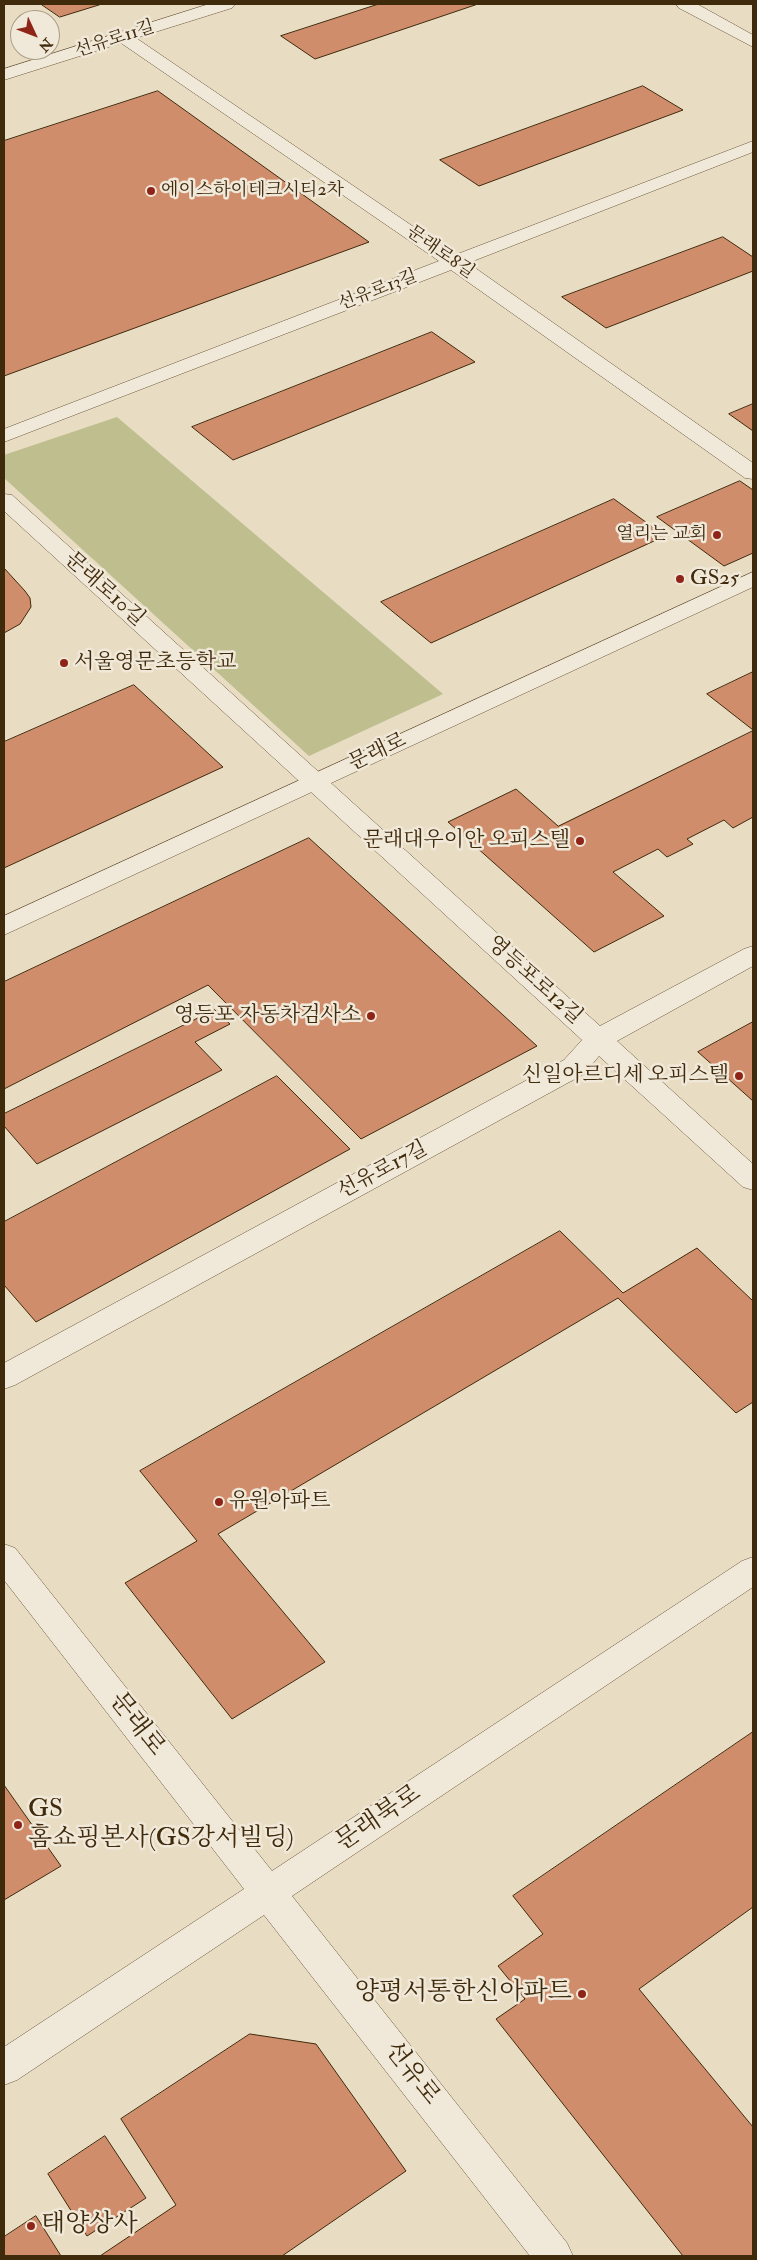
<!DOCTYPE html>
<meta charset="utf-8">
<style>
body{margin:0}
#map{position:relative;width:757px;height:2260px;overflow:hidden;background:#e8dcc3;font-family:"IM FELL Double Pica",serif}
canvas{display:block}
.frame{position:absolute;inset:0;border:5px solid #402a0c;pointer-events:none}
.north{position:absolute;left:10px;top:10px;width:50px;height:50px;box-sizing:border-box;background:#f0e8d8;border:1px solid #aa9c86;border-radius:50%;rotate:133deg;font-size:14px;font-weight:700;line-height:20px;text-align:center;color:#402a0c}
.north::after{content:'';display:block;margin:auto;width:18px;height:22px;background:#8f2418;clip-path:polygon(50% 0,100% 100%,50% 72%,0 100%)}
</style>
<div id="map">
<canvas width="757" height="2260"></canvas>
<div class="frame"></div>
<div class="north">N</div>
</div>
<script>
const context = document.querySelector('canvas').getContext('2d');
context.lineJoin = 'round';
function paint(path, color) { context.fillStyle = color; context.fill(path, 'evenodd'); }
function trace(path, color, width, dash) { context.strokeStyle = color; context.lineWidth = width; context.lineCap = dash ? 'butt' : 'round'; context.setLineDash(dash || []); context.stroke(path); }
function label(font, color, halo, rows, align = 'center') {
  context.font = font + ' "IM FELL Double Pica","Noto Serif KR",serif'; context.lineWidth = 5; context.setLineDash([]); context.textBaseline = 'middle'; context.strokeStyle = halo; context.fillStyle = color; for (const [text, x, y, turn = 0] of rows) {
    context.save(); context.translate(x, y); context.rotate((+turn || 0) * Math.PI / 180); context.textAlign = isNaN(turn) ? turn : align; if (halo) context.strokeText(text, 0, 0); context.fillText(text, 0, 0); context.restore();
  }
}
const green = new Path2D(`
 M 117,417 L 443,694 L 309,756 L 4,478 L 4,455 Z`);
const building = new Path2D(`
 M 41,4 L 102,4 L 60,17 Z
 M 379,4 L 478,4 L 315,59 L 281,36 Z
 M 643,86 L 683,110 L 479,186 L 440,160 Z
 M 158,91 L 369,242 L 4,376 L 4,141 Z
 M 723,237 L 753,257 L 753,271 L 606,328 L 562,297 Z
 M 432,332 L 475,362 L 233,460 L 192,427 Z
 M 753,404 L 753,431 L 729,414 Z
 M 740,481 L 753,490 L 753,553 L 724,566 L 657,517 Z
 M 614,499 L 665,536 L 431,643 L 381,602 Z
 M 4,568 L 25,591 L 30,598 L 31,607 L 20,624 L 4,633 Z
 M 753,672 L 753,730 L 707,694 Z
 M 134,685 L 223,767 L 4,868 L 4,742 Z
 M 753,731 L 753,817 L 733,828 L 724,820 L 687,839 L 693,844 L 667,857 L 658,849 L 613,872 L 664,916 L 594,952 L 448,822 L 516,789 L 558,826 Z
 M 309,838 L 537,1046 L 361,1139 L 208,985 L 4,1089 L 4,982 Z
 M 215,1010 L 230,1024 L 195,1042 L 222,1070 L 37,1164 L 4,1126 L 4,1114 Z
 M 753,1022 L 753,1101 L 698,1052 Z
 M 277,1076 L 350,1149 L 36,1322 L 4,1285 L 4,1222 Z
 M 560,1231 L 623,1293 L 697,1248 L 753,1301 L 753,1402 L 736,1413 L 618,1298 L 218,1534 L 325,1662 L 232,1719 L 125,1583 L 197,1541 L 140,1471 Z
 M 753,1732 L 753,1907 L 639,1989 L 753,2127 L 753,2256 L 683,2256 L 496,2019 L 525,1999 L 498,1966 L 543,1934 L 513,1896 Z
 M 4,1785 L 61,1866 L 4,1900 Z
 M 250,2034 L 316,2044 L 406,2171 L 282,2256 L 100,2256 L 176,2205 L 121,2119 Z
 M 105,2136 L 146,2198 L 87,2236 L 48,2174 Z
 M 36,2216 L 61,2256 L 4,2256 L 4,2237 Z`);
const minor = new Path2D(`
 M 209,4 L 235,4 L 232,8 L 136,38 L 455,255 L 753,141 L 753,152 L 468,263 L 753,463 L 753,479 L 745,478 L 451,270 L 4,442 L 4,429 L 439,261 L 121,43 L 4,80 L 4,69 Z
 M 4,494 L 12,495 L 600,1026 L 744,949 L 753,946 L 753,966 L 617,1041 L 753,1164 L 753,1190 L 743,1187 L 599,1056 L 584,1074 L 15,1385 L 4,1389 L 4,1363 L 564,1060 L 582,1040 L 4,511 Z
 M 4,1544 L 15,1548 L 272,1871 L 742,1561 L 753,1557 L 753,1587 L 292,1896 L 567,2243 L 573,2256 L 530,2256 L 264,1915 L 17,2080 L 4,2085 L 4,2047 L 244,1889 L 4,1580 Z`);
const tertiary = new Path2D(`
 M 676,4 L 697,4 L 753,35 L 753,47 L 679,8 Z
 M 753,572 L 753,587 L 4,935 L 4,916 Z`);
const markers = [
 [151,191,5,"#8f2418"],
 [717,535,5,"#8f2418"],
 [680,579,5,"#8f2418"],
 [64,663,5,"#8f2418"],
 [580,841,5,"#8f2418"],
 [371,1016,5,"#8f2418"],
 [739,1076,5,"#8f2418"],
 [219,1502,5,"#8f2418"],
 [18,1825,5,"#8f2418"],
 [582,1994,5,"#8f2418"],
 [31,2226,5,"#8f2418"]
];
const farStreetnames = [
 ["선유로11길",115,40,-18],
 ["문래로8길",440,253,35],
 ["선유로13길",378,291,-21]
];
const farPoinames = [
 ["에이스하이테크시티2차",161,191],
 ["열리는 교회",707,535,"right"]
];
const poiNames = [
 ["GS25",690,579],
 ["서울영문초등학교",74,663],
 ["문래대우이안 오피스텔",570,841,"right"],
 ["영등포 자동차검사소",361,1016,"right"],
 ["신일아르디세 오피스텔",729,1076,"right"],
 ["유원아파트",229,1502]
];
const streetNames = [
 ["문래로10길",104,590,42],
 ["문래로",378,753,-25],
 ["영등포로12길",534,981,42],
 ["선유로17길",383,1171,-28]
];
const nearStreetnames = [
 ["문래로",136,1725,52],
 ["문래북로",379,1819,-34],
 ["선유로",411,2074,52]
];
const nearPoinames = [
 ["GS",28,1811],
 ["홈쇼핑본사(GS강서빌딩)",28,1840],
 ["양평서통한신아파트",572,1994,"right"],
 ["태양상사",41,2226]
];
paint(green, '#bebe8e');
paint(building, '#d08d6c');
trace(building, '#402a0c', 1);
trace(minor, '#6a563a', 1);
trace(tertiary, '#6a563a', 1);
paint(minor, '#f0e8d8');
paint(tertiary, '#f0e8d8');
for (const [x, y, r, color] of markers) { const dot = new Path2D(); dot.arc(x, y, r, 0, 2 * Math.PI); context.fillStyle = color; context.fill(dot); trace(dot, '#f0e8d8', 2); }
label('18px', '#402a0c', '#f0e8d8', farStreetnames);
label('18px', '#402a0c', '#f0e8d8', farPoinames, 'left');
label('21px', '#402a0c', '#f0e8d8', poiNames, 'left');
label('21px', '#402a0c', '#f0e8d8', streetNames);
label('25px', '#402a0c', '#f0e8d8', nearStreetnames);
label('25px', '#402a0c', '#f0e8d8', nearPoinames, 'left');
</script>
